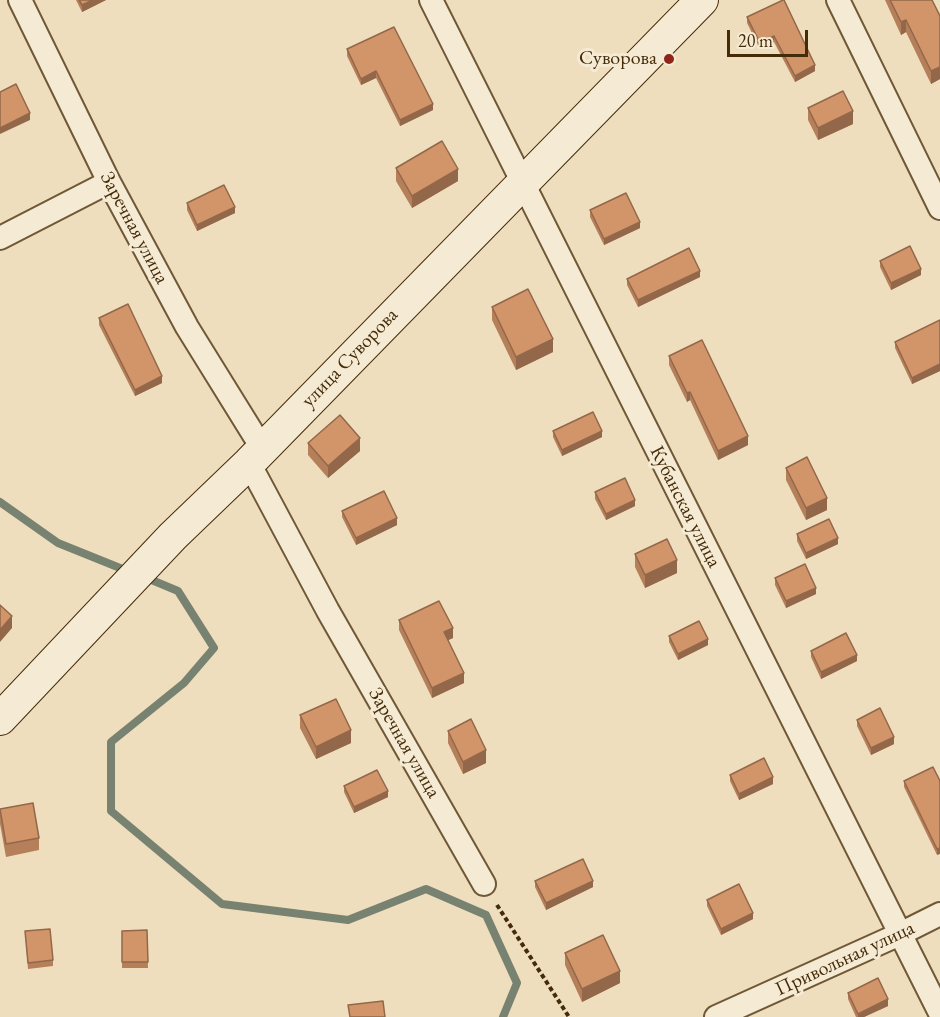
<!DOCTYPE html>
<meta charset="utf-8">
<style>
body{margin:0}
#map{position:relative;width:940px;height:1017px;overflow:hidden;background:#efdebd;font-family:"EB Garamond",serif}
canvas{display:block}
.scale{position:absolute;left:727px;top:30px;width:81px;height:27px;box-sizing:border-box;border:3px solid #442c09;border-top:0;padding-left:8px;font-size:18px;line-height:21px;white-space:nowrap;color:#442c09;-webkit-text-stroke:4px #f5ead4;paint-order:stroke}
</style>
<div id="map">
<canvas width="940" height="1017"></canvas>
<div class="scale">20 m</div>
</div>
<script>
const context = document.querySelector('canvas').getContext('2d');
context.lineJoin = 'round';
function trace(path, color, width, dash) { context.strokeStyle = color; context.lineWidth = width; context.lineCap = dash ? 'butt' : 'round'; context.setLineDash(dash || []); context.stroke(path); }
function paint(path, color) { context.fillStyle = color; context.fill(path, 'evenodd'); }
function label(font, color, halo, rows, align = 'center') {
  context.font = font + ' "EB Garamond",serif'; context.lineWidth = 6; context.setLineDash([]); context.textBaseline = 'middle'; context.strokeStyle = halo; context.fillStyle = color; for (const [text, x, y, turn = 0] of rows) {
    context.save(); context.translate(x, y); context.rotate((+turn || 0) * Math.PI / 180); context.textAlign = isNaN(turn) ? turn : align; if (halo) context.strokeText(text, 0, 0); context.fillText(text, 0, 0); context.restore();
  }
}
const stream = new Path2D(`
 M 0,502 L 58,543 L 130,572
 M 142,576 L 178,591 L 214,648 L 184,683 L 111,742 L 111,811 L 222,904 L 348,920 L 426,889 L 486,915 L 517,983 L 503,1017`);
const path = new Path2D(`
 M 497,905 L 569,1017`);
const street = new Path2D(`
 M 20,0 L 109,182 L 187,327 L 262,448
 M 431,0 L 940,1013
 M 838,0 L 940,208
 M 0,238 L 109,182
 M 249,463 L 328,611 L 484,884
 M 716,1017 L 900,934 L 940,914`);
const secondary = new Path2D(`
 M 0,719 L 173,536 L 249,463 L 702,0`);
const wall = new Path2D(`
 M 76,0 L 106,0 L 82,12 Z
 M 783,0 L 815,71 L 795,82 L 774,42 L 760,49 L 747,23 L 747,17 Z
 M 885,0 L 932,0 L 940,16 L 940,79 L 931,84 L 906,32 L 901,35 Z
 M 347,49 L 433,110 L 400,126 L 376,78 L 361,85 L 347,56 Z
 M 808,108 L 853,124 L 818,140 L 808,120 Z
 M 396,168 L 458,181 L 412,208 L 396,181 Z
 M 187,203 L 235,213 L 197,231 L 187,210 Z
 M 590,210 L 640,228 L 604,245 L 590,217 Z
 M 880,261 L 921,275 L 891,290 L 880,267 Z
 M 700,277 L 638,307 L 627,285 L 627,279 Z
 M 492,307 L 553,352 L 516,370 L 492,320 Z
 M 99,318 L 162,383 L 135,396 L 99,325 Z
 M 940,320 L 940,371 L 912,384 L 895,348 L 895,342 Z
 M 669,356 L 748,445 L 718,460 L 690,400 L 687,402 L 669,365 Z
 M 553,431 L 602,437 L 562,456 L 553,437 Z
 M 308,443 L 360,451 L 328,478 L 308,455 Z
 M 786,468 L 827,510 L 806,520 L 786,480 Z
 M 595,492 L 635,506 L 606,520 L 595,499 Z
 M 342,511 L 397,525 L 356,545 L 342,517 Z
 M 797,534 L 838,544 L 806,559 L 797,541 Z
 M 635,554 L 677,573 L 645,588 L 635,567 Z
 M 775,578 L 816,594 L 786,608 L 775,585 Z
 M 399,620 L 453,638 L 448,640 L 464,683 L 432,698 L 399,630 Z
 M 669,636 L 708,645 L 678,660 L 669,642 Z
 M 811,651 L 857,661 L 821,679 L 811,657 Z
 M 300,715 L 351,743 L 316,759 L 300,728 Z
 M 857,720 L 894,744 L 871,755 L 857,726 Z
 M 448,731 L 486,763 L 463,774 L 448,743 Z
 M 730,775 L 773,784 L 739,800 L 730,781 Z
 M 904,781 L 940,781 L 937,855 L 904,787 Z
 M 344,786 L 388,797 L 354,813 L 344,792 Z
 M 0,809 L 39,838 L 39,850 L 6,857 L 0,824 Z
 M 535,881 L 593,887 L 546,910 L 535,887 Z
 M 707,900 L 753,919 L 721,935 L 707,906 Z
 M 147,930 L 148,968 L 122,968 L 122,931 Z
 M 25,931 L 53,960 L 53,966 L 28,969 Z
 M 565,953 L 620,983 L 582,1002 L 565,965 Z
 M 848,993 L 888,1006 L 864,1017 L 856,1017 L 848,999 Z`);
const shadedWall = new Path2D(`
 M 93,0 L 106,0 L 82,12 L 82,5 Z
 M 906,20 L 906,32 L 901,35 L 901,22 Z
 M 774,36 L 774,42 L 760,49 L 760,43 Z
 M 815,65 L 815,71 L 795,82 L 795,76 Z
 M 940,67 L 940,79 L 931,84 L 931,71 Z
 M 376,71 L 376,78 L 361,85 L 361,79 Z
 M 433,104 L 433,110 L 400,126 L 400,120 Z
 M 853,111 L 853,124 L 818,140 L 818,128 Z
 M 30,113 L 30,120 L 0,134 L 0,128 Z
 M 458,169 L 458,181 L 412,208 L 412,196 Z
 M 235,207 L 235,213 L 197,231 L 197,225 Z
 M 640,222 L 640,228 L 604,245 L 604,239 Z
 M 921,269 L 921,275 L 891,290 L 891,283 Z
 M 700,271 L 700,277 L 638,307 L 638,300 Z
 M 553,339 L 553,352 L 516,370 L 516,357 Z
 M 940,364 L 940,371 L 912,384 L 912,378 Z
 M 162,376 L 162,383 L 135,396 L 135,390 Z
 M 690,392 L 690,400 L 687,402 L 687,393 Z
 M 602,431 L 602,437 L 562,456 L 562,450 Z
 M 748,436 L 748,445 L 718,460 L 718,451 Z
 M 360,438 L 360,451 L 328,478 L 328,466 Z
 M 827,498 L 827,510 L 806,520 L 806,508 Z
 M 635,500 L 635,506 L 606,520 L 606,514 Z
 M 397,518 L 397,525 L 356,545 L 356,538 Z
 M 838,538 L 838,544 L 806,559 L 806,553 Z
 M 677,560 L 677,573 L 645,588 L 645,575 Z
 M 816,588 L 816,594 L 786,608 L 786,601 Z
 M 12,616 L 12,628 L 0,642 L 0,630 Z
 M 453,628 L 453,638 L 444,642 L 444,632 Z
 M 708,639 L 708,645 L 678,660 L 678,654 Z
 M 857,655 L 857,661 L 821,679 L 821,672 Z
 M 464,673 L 464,683 L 432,698 L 432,688 Z
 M 351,730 L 351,743 L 316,759 L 316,747 Z
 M 894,737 L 894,744 L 871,755 L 871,748 Z
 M 486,750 L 486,763 L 463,774 L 463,762 Z
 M 773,777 L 773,784 L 739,800 L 739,794 Z
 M 388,791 L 388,797 L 354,813 L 354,807 Z
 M 940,848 L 940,854 L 937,855 L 937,849 Z
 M 593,881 L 593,887 L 546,910 L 546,903 Z
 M 753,913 L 753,919 L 721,935 L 721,929 Z
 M 620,971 L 620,983 L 582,1002 L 582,989 Z
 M 888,999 L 888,1006 L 864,1017 L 858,1017 L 858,1014 Z`);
const building = new Path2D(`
 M 79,0 L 93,0 L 82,5 Z
 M 783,0 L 784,0 L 815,65 L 795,76 L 774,36 L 760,43 L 747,17 Z
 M 890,0 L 932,0 L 940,16 L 940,67 L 931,71 L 906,20 L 901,22 Z
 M 394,27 L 433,104 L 400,120 L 376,71 L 361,79 L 347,49 Z
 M 16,84 L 30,113 L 0,128 L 0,92 Z
 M 843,91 L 853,111 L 818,128 L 808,108 Z
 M 442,141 L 458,169 L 412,196 L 396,168 Z
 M 224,185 L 235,207 L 197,225 L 187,203 Z
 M 626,193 L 640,222 L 604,239 L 590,210 Z
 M 910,246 L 921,269 L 891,283 L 880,261 Z
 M 689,248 L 700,271 L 638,300 L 627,279 Z
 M 528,289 L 553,339 L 516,357 L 492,307 Z
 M 128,304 L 162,376 L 135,390 L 99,318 Z
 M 940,320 L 940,364 L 912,378 L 895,342 Z
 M 702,340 L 748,436 L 718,451 L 690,392 L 687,393 L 669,356 Z
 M 593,412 L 602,431 L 562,450 L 553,431 Z
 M 340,415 L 360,438 L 328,466 L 308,443 Z
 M 807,457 L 827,498 L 806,508 L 786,468 Z
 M 625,478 L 635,500 L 606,514 L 595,492 Z
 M 384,491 L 397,518 L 356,538 L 342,511 Z
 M 829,519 L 838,538 L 806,553 L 797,534 Z
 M 667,539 L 677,560 L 645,575 L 635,554 Z
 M 805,564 L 816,588 L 786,601 L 775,578 Z
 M 439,601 L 453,628 L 444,632 L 464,673 L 432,688 L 399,620 Z
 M 0,605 L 12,616 L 0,630 Z
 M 699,621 L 708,639 L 678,654 L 669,636 Z
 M 846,633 L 857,655 L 821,672 L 811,651 Z
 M 336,699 L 351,730 L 316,747 L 300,715 Z
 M 880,708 L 894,737 L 871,748 L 857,720 Z
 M 471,719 L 486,750 L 463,762 L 448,731 Z
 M 764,758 L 773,777 L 739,794 L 730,775 Z
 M 933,767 L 940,781 L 940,848 L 937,849 L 904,781 Z
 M 377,770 L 388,791 L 354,807 L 344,786 Z
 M 33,803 L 39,838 L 6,844 L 0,809 Z
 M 583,859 L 593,881 L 546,903 L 535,881 Z
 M 739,884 L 753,913 L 721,929 L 707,900 Z
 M 50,929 L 53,960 L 28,963 L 25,931 Z
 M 147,930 L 148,962 L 122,962 L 122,931 Z
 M 603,935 L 620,971 L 582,989 L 565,953 Z
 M 878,978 L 888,999 L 858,1014 L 848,993 Z
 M 383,1001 L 385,1017 L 350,1017 L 348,1005 Z`);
const markers = [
 [669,59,6,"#8f2418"]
];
const poiNames = [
 ["Суворова",657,59]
];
const streetNames = [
 ["Заречная улица",134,228,62],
 ["улица Суворова",350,358,-46],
 ["Кубанская улица",685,507,63],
 ["Заречная улица",404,743,60],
 ["Привольная улица",845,959,-25]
];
trace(stream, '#788271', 8);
trace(street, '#6f5836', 26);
trace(secondary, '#442c09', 34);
trace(path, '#442c09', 4, [4.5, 3]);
trace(street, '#f5ead4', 22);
trace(secondary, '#f5ead4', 32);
paint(wall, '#b57f5a');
paint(shadedWall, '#93684a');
paint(building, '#d29469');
trace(building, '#93684a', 1.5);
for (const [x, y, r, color] of markers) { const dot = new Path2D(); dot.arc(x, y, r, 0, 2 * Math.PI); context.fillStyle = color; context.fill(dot); trace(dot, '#f5ead4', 2); }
label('20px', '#442c09', '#f5ead4', poiNames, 'right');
label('20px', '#442c09', '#f5ead4', streetNames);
</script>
